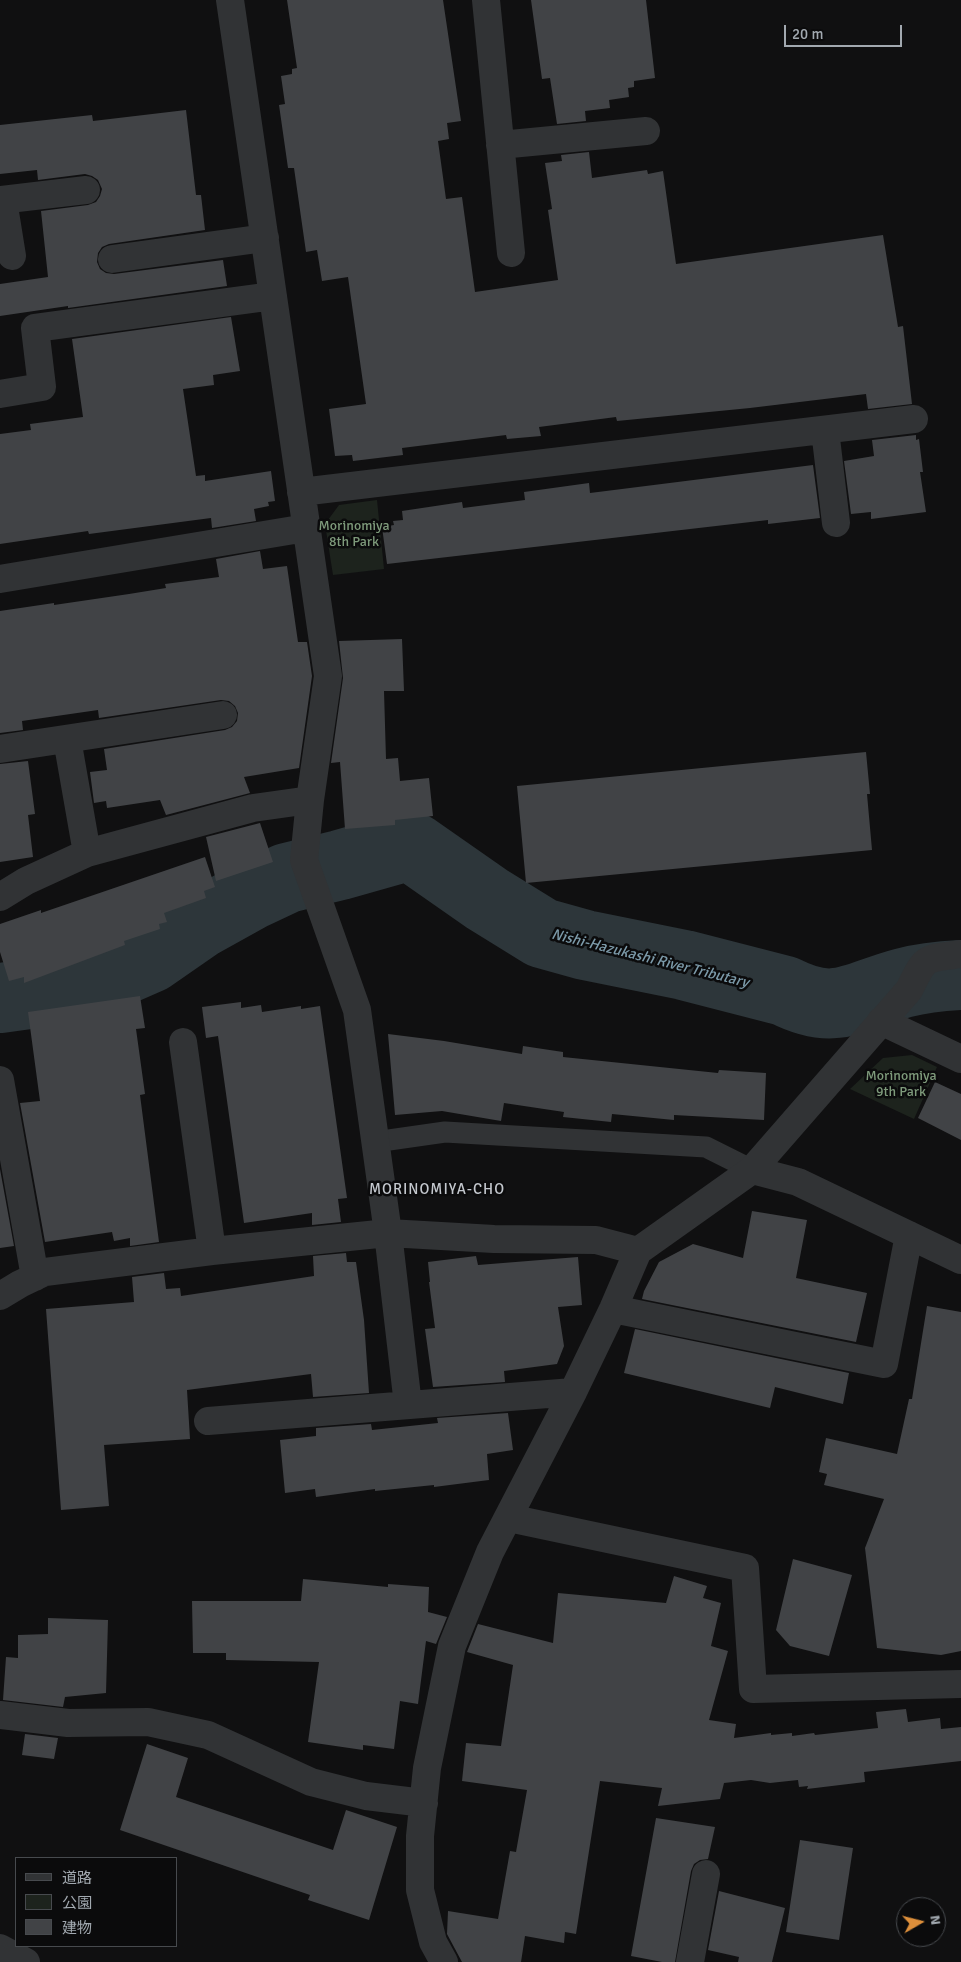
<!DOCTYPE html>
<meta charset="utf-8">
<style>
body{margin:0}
#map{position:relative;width:961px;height:1962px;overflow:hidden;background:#101011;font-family:Signika,"Noto Sans JP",sans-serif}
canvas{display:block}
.legend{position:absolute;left:15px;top:1857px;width:162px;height:90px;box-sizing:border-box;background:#0b0b0c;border:1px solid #474a4e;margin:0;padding:6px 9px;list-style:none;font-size:15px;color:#a2a9b0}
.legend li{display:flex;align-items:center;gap:10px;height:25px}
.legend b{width:25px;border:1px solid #474a4e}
.north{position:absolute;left:896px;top:1897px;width:50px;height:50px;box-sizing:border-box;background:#0b0b0c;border:1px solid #474a4e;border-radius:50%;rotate:82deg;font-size:14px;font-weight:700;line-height:20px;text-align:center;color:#a2a9b0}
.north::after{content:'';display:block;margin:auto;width:18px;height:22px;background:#dd8f3b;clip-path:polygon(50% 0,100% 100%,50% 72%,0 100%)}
.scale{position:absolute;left:784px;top:25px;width:118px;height:22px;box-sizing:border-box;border:2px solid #a2a9b0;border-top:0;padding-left:6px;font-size:15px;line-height:18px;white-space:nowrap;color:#a2a9b0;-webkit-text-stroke:4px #0b0b0c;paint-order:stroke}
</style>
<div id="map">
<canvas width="961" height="1962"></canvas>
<ul class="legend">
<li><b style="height:6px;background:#313335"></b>道路</li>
<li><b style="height:14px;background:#1d231d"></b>公園</li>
<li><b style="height:14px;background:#414346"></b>建物</li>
</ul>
<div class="north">N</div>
<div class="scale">20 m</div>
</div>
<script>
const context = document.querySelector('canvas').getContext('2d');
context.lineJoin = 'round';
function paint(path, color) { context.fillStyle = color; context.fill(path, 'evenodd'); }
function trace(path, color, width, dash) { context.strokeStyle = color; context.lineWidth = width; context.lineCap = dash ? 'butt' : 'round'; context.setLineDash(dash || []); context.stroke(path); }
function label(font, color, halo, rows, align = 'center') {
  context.font = font + ' Signika,sans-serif'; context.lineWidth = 5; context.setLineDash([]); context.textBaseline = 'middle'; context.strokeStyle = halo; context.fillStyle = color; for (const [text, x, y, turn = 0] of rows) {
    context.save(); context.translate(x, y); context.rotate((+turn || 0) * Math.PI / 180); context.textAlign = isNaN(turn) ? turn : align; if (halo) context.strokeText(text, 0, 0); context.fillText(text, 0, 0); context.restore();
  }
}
const green = new Path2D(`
 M 377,500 L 384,569 L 333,575 L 325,524 L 339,505 Z
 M 912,1055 L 937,1067 L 914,1119 L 850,1089 L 883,1058 Z`);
const river = new Path2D(`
 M 0,998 L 86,986 L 150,958 L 199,924 L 253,894 L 287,878 L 340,865 L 400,848 L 414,848 L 487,899 L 542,933 L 585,945 L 684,965 L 785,991 C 836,1017 854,996 903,983 C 922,978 941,976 961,975`);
const building = new Path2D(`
 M 287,0 L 443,0 L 461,121 L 447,123 L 449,139 L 438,141 L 446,199 L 462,197 L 475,292 L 558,280 L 548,210 L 552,209 L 545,163 L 562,161 L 561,155 L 589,152 L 592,178 L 647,170 L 648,174 L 663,171 L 676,264 L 883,235 L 898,327 L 903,326 L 912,404 L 868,409 L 866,394 L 750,408 L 617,421 L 616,417 L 539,427 L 541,436 L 507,439 L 506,435 L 402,448 L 403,455 L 353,461 L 352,455 L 335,456 L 329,409 L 366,404 L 348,277 L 322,281 L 317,250 L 306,252 L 294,168 L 288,168 L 279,105 L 285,104 L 281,76 L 292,74 L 292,69 L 297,68 Z
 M 531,0 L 646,0 L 655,78 L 634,81 L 634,87 L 628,88 L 629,97 L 609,100 L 610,108 L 585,111 L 586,121 L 557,124 L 550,78 L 542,79 Z
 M 186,110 L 196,195 L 201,195 L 205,230 L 109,244 L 102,247 L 98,253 L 97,262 L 100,269 L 106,273 L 114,274 L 223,260 L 227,286 L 68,308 L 68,306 L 0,316 L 0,284 L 48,277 L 41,211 L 88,205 L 96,202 L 100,196 L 102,189 L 98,180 L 92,176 L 85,174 L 38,180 L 37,170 L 0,174 L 0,125 L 92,115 L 93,121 Z
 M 231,317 L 240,371 L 213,375 L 214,385 L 183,389 L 196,476 L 205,475 L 205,481 L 271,471 L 275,501 L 268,502 L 269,506 L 254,509 L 256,521 L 212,528 L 211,518 L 89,534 L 88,531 L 0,544 L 0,434 L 31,430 L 30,424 L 83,417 L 72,339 Z
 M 916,435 L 916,440 L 919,439 L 923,472 L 920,472 L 926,512 L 871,519 L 871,512 L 851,514 L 844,461 L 874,456 L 872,440 Z
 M 813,465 L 820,518 L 768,524 L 768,520 L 387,564 L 382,527 L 394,525 L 393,521 L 403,520 L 402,511 L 462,502 L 463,508 L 525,500 L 524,492 L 589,483 L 590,493 Z
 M 260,551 L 263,569 L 287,566 L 298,642 L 307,642 L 312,676 L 299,768 L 244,777 L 250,793 L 166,815 L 160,800 L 107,808 L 106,801 L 94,803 L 90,772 L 107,770 L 104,749 L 225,730 L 232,727 L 237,721 L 238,713 L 235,706 L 229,701 L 221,700 L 99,718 L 98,710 L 22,721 L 23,730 L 0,733 L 0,611 L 54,603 L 54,605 L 129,594 L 166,588 L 165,584 L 219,577 L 216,559 Z
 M 402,639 L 404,691 L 384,691 L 386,759 L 398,758 L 400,781 L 429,778 L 433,816 L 395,820 L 395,825 L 345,829 L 340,762 L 331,763 L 343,678 L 339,641 Z
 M 866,752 L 870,794 L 867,794 L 872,850 L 526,883 L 517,786 Z
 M 28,761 L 35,814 L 28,815 L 33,857 L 0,862 L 0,764 Z
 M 260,823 L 273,862 L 216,881 L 206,837 Z
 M 205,857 L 215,887 L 204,891 L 206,898 L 164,913 L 167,922 L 159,924 L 160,929 L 124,941 L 125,945 L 24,983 L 24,977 L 9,981 L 0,952 L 0,924 L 41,910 L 41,913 Z
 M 140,996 L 145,1028 L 136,1029 L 145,1094 L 140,1095 L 159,1242 L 130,1246 L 130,1238 L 114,1241 L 112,1232 L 45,1242 L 20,1103 L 40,1101 L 28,1012 Z
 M 241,1002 L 241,1008 L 261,1005 L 262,1012 L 301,1006 L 301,1009 L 320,1006 L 347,1198 L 338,1199 L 341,1222 L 312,1225 L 312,1213 L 244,1223 L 218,1036 L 206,1038 L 202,1007 Z
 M 388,1034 L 444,1041 L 522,1054 L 523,1046 L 563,1052 L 563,1057 L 718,1073 L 719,1070 L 766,1073 L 764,1120 L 674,1115 L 674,1120 L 612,1114 L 611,1122 L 563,1117 L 564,1112 L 504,1103 L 501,1121 L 442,1111 L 395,1115 Z
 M 935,1082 L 961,1094 L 961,1140 L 918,1118 Z
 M 0,1169 L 14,1246 L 0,1248 Z
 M 752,1211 L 807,1220 L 796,1278 L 867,1293 L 856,1342 L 642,1299 L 644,1291 L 659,1262 L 693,1244 L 743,1258 Z
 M 346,1253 L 347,1262 L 356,1262 L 364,1320 L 369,1393 L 313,1397 L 311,1374 L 187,1390 L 190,1439 L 104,1445 L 109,1506 L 61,1510 L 46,1309 L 134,1302 L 132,1277 L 164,1273 L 166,1289 L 180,1288 L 181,1296 L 314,1276 L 313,1256 Z
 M 476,1256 L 478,1265 L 578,1257 L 582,1305 L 558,1307 L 564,1346 L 557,1364 L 504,1371 L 505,1382 L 433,1387 L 425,1329 L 435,1328 L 429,1282 L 430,1282 L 428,1262 Z
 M 927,1306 L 961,1312 L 961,1651 L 941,1655 L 877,1648 L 865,1548 L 884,1499 L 824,1485 L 827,1474 L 819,1472 L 826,1438 L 897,1454 L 909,1399 L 912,1399 Z
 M 635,1329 L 849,1373 L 843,1404 L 775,1387 L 770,1408 L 624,1373 Z
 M 508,1413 L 513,1450 L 487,1454 L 489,1480 L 434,1487 L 434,1485 L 375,1491 L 375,1489 L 316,1497 L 315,1489 L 285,1493 L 280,1440 L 316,1436 L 316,1428 L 371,1424 L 372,1430 L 438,1423 L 437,1418 Z
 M 793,1559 L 852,1575 L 829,1656 L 790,1646 L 776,1630 Z
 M 674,1576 L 707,1586 L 703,1598 L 721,1603 L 711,1646 L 728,1651 L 709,1720 L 736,1724 L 734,1738 L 771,1733 L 771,1735 L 792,1733 L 792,1736 L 814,1733 L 815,1735 L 878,1728 L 876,1712 L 906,1709 L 908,1722 L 940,1718 L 941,1729 L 961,1727 L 961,1761 L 864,1772 L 865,1782 L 807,1789 L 808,1786 L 799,1787 L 798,1780 L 770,1783 L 751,1780 L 724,1783 L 720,1799 L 658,1806 L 662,1788 L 600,1781 L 576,1934 L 565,1932 L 564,1943 L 525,1936 L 521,1962 L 462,1962 L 447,1934 L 448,1911 L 498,1919 L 510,1851 L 516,1852 L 527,1790 L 462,1781 L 466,1743 L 501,1746 L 513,1665 L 467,1652 L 478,1624 L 553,1643 L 558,1593 L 666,1603 Z
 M 303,1579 L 388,1587 L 388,1584 L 429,1587 L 428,1612 L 447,1617 L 436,1644 L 426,1641 L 418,1704 L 400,1701 L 394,1749 L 363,1745 L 363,1750 L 308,1742 L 319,1662 L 226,1660 L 226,1653 L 193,1653 L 192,1601 L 301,1601 Z
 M 48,1618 L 108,1620 L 106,1693 L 65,1697 L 63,1707 L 3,1700 L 6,1657 L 18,1658 L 18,1635 L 48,1634 Z
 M 25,1734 L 58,1738 L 54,1759 L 22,1755 Z
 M 147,1744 L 188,1758 L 176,1797 L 333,1850 L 346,1810 L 397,1827 L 369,1920 L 308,1900 L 310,1895 L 120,1830 Z
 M 656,1818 L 715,1827 L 708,1859 L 700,1860 L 694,1864 L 691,1871 L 675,1962 L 662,1962 L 631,1956 Z
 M 800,1840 L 853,1848 L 839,1940 L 786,1932 Z
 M 719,1891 L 785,1908 L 772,1962 L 738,1962 L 739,1957 L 708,1950 Z`);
const lane = new Path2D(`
 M 375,1142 L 445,1132 L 706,1147 L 752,1170`);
const street = new Path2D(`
 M 230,0 L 328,676 L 310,800 L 304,860 L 357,1010 L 388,1233 L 494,1239 L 596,1240 L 638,1251
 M 486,0 L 511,253
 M 500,145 L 646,131
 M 0,200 L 86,190
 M 3,200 L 12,256
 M 112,259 L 265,238
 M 0,394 L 42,387 L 35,328 L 273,296
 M 825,430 L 836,523
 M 301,492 L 914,419
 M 0,579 L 306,528
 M 67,739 L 87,853
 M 0,749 L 223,715
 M 0,897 L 26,881 L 87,853 L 253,808 L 310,800
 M 881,1021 L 961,1059
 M 183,1042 L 212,1251
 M 0,1080 L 35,1277
 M 752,1170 L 798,1182 L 961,1260
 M 0,1296 L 20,1284 L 45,1272 L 212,1251 L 388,1233 L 408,1405
 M 613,1309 L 884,1364 L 909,1235
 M 208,1421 L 573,1392
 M 509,1518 L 745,1568 L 753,1689 L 961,1684
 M 0,1715 L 68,1723 L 148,1722 L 208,1735 L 311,1782 L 366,1796 L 424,1803
 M 0,1948 L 26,1962
 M 444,1962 L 433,1942 L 420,1890 L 420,1836 L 427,1768 L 452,1646 L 490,1552 L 573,1392 L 613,1309 L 638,1251 L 752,1170 L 909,990 C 926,956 923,959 961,954
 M 690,1962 L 706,1874`);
const parkNames = [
 ["Morinomiya",354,526],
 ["8th Park",354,542],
 ["Morinomiya",901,1076],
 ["9th Park",901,1092]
];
const waterNames = [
 ["Nishi-Hazukashi River Tributary",650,959,14]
];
const neighbourhoodNames = [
 ["MORINOMIYA-CHO",437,1190]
];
paint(green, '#1d231d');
trace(river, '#2d363a', 70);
paint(building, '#414346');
trace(lane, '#313335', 21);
trace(street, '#313335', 28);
label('14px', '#7e9a7b', '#0b0b0c', parkNames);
label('italic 15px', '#7c9aa9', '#0b0b0c', waterNames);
context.letterSpacing = '1px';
label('15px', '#c3c7cd', '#0b0b0c', neighbourhoodNames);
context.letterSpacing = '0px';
</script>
